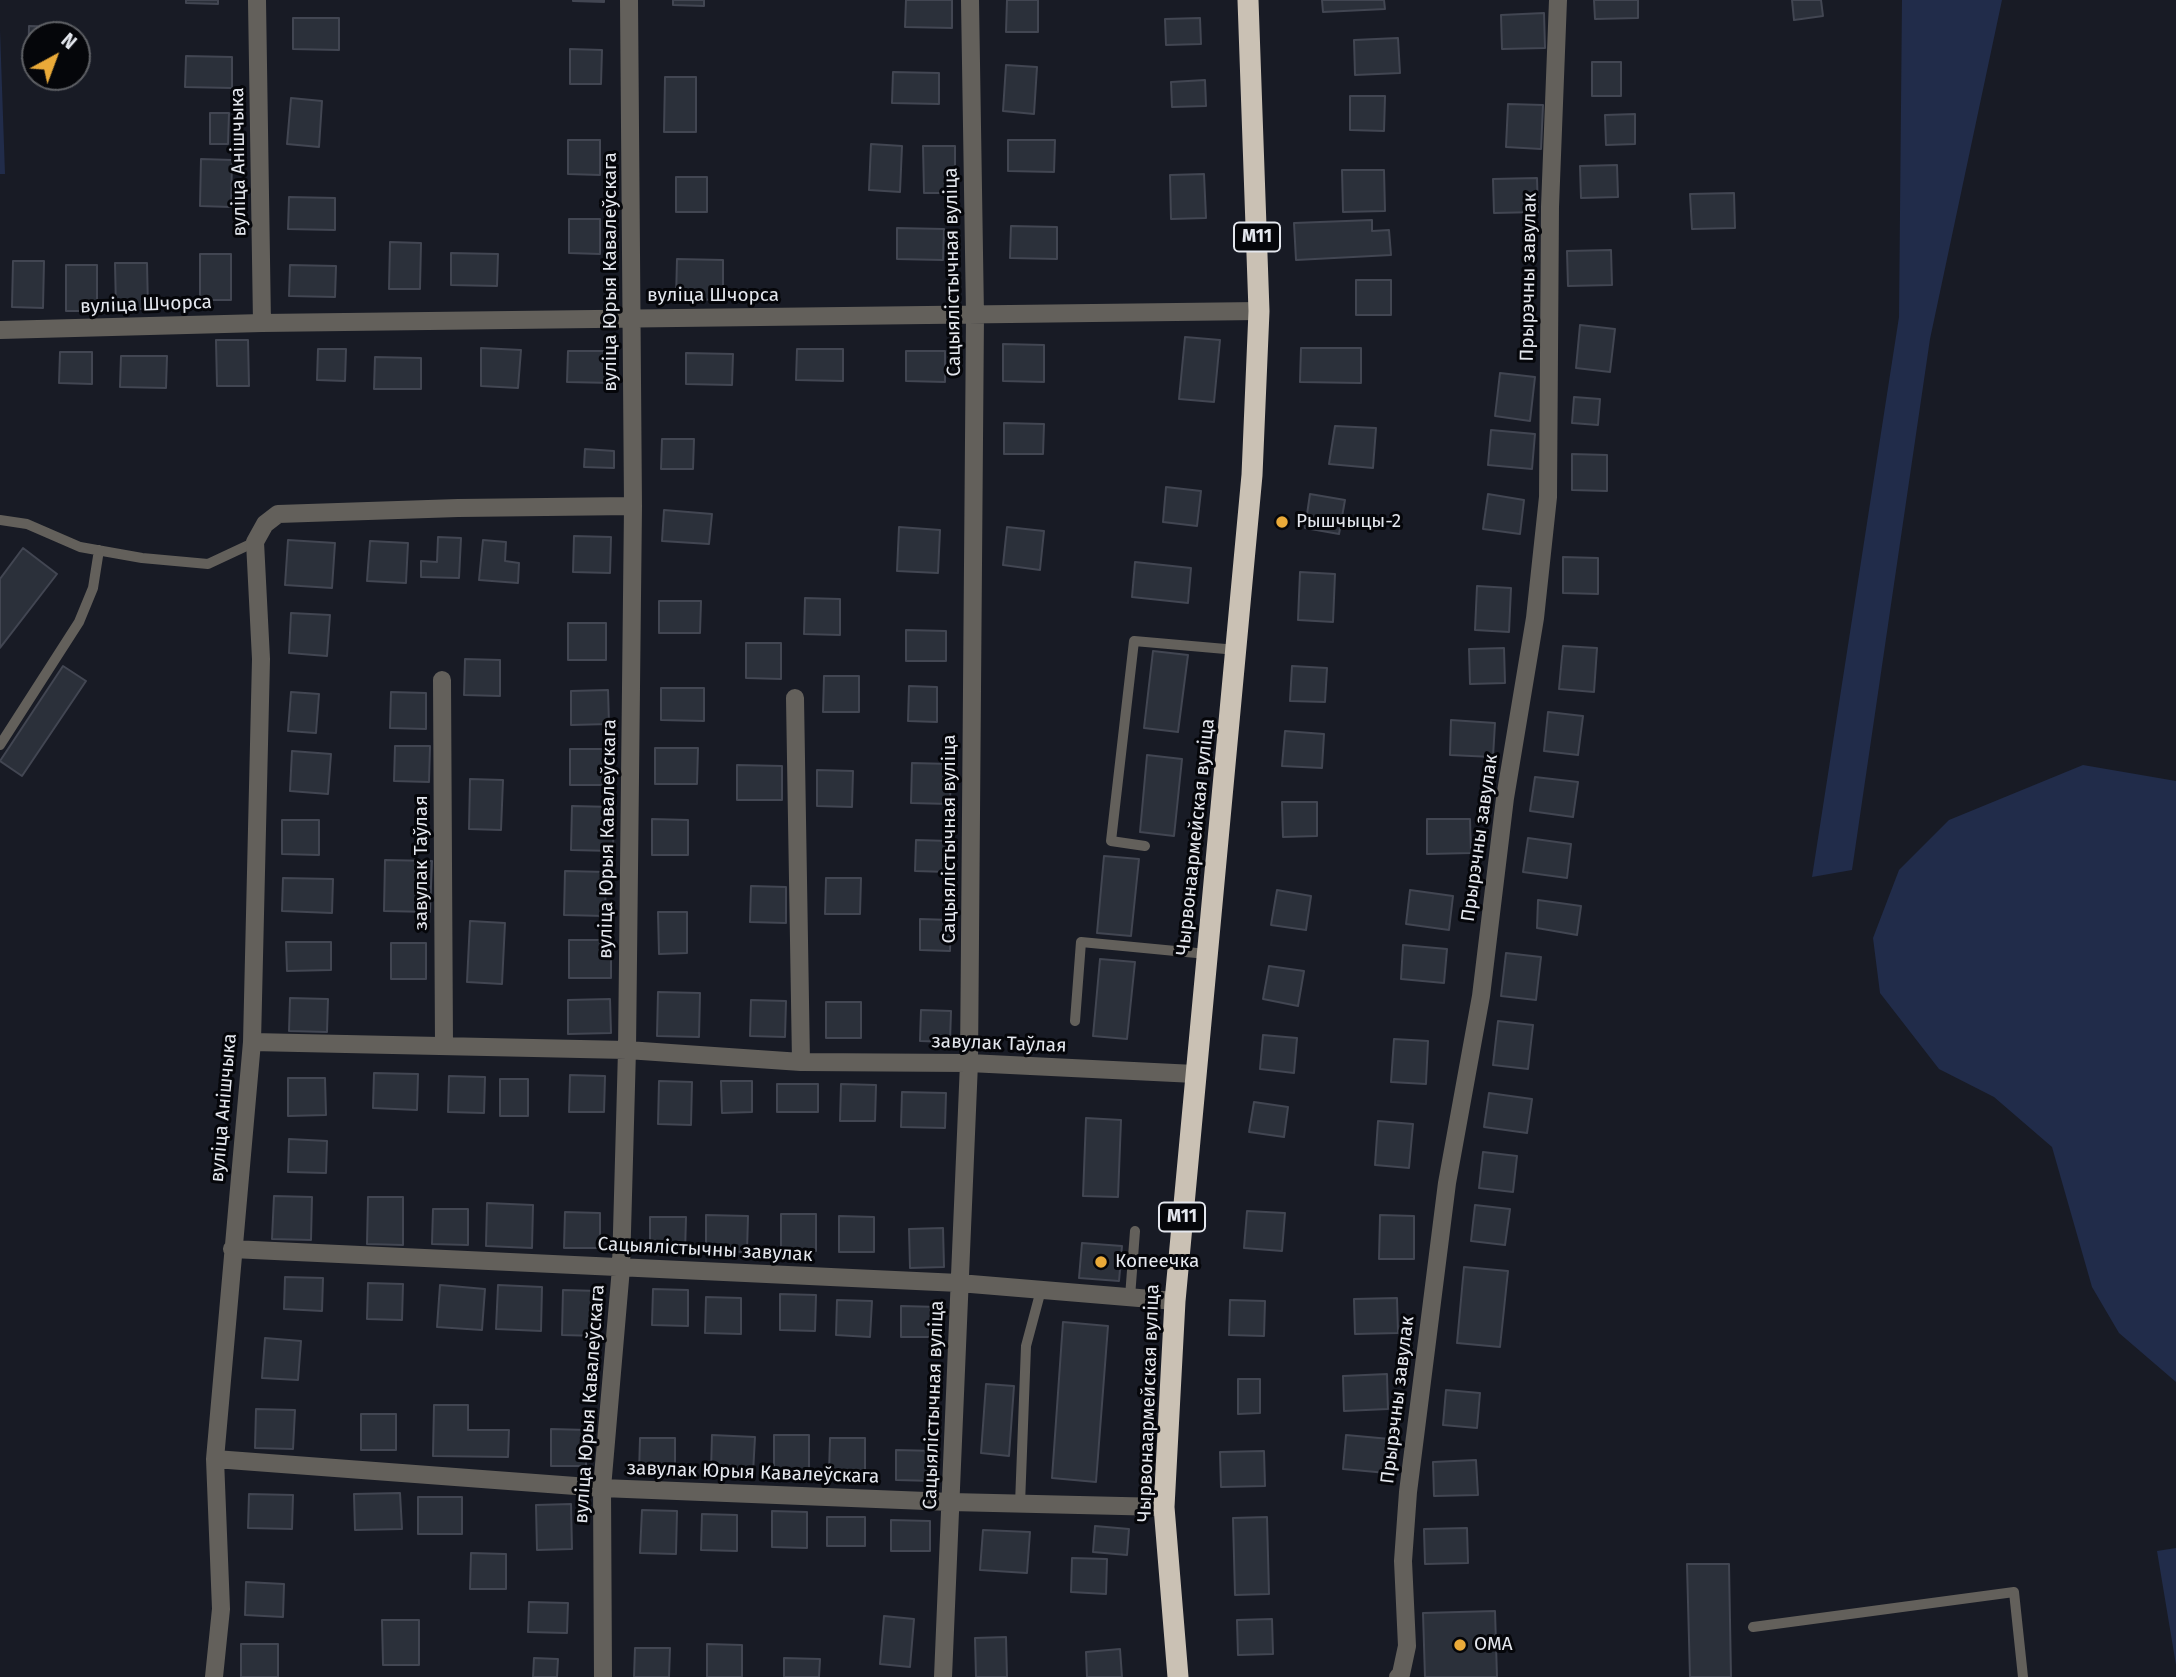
<!DOCTYPE html>
<meta charset="utf-8">
<style>
body{margin:0}
#map{position:relative;width:2176px;height:1677px;overflow:hidden;background:#181b25;font-family:"Fira Sans",sans-serif}
canvas{display:block}
.north{position:absolute;left:21px;top:21px;width:70px;height:70px;box-sizing:border-box;background:#05060a;border:2px solid #5e6065;border-radius:50%;rotate:41deg;font-size:19px;font-weight:700;line-height:28px;text-align:center;color:#e4e7ee}
.north::after{content:'';display:block;margin:auto;width:24px;height:32px;background:#eaaa39;clip-path:polygon(50% 0,100% 100%,50% 72%,0 100%)}
</style>
<div id="map">
<canvas width="2176" height="1677"></canvas>
<div class="north">N</div>
</div>
<script>
const context = document.querySelector('canvas').getContext('2d');
context.lineJoin = 'round';
function paint(path, color) { context.fillStyle = color; context.fill(path, 'evenodd'); }
function trace(path, color, width, dash) { context.strokeStyle = color; context.lineWidth = width; context.lineCap = dash ? 'butt' : 'round'; context.setLineDash(dash || []); context.stroke(path); }
function label(font, color, halo, rows, align = 'center') {
  context.font = font + ' "Fira Sans",sans-serif'; context.lineWidth = 6; context.setLineDash([]); context.textBaseline = 'middle'; context.strokeStyle = halo; context.fillStyle = color; for (const [text, x, y, turn = 0] of rows) {
    context.save(); context.translate(x, y); context.rotate((+turn || 0) * Math.PI / 180); context.textAlign = isNaN(turn) ? turn : align; if (halo) context.strokeText(text, 0, 0); context.fillText(text, 0, 0); context.restore();
  }
}
const green = new Path2D(`
 M 1902,0 L 2002,0 L 1930,339 L 1852,870 L 1812,877 L 1899,317 Z
 M 0,30 L 5,174 L 0,174 Z
 M 2083,765 L 2176,781 L 2176,1382 L 2119,1333 L 2092,1287 L 2052,1147 L 1994,1097 L 1939,1069 L 1880,993 L 1873,938 L 1899,870 L 1949,820 Z
 M 2176,1548 L 2176,1665 L 2157,1551 Z`);
const building = new Path2D(`
 M 186,0 L 218,0 L 218,4 L 186,3 Z
 M 573,0 L 604,0 L 604,2 L 573,1 Z
 M 673,0 L 704,0 L 704,6 L 673,5 Z
 M 906,0 L 952,0 L 952,28 L 905,27 Z
 M 1007,0 L 1038,0 L 1038,32 L 1006,32 Z
 M 1322,0 L 1384,0 L 1385,9 L 1323,12 Z
 M 1594,0 L 1638,0 L 1638,18 L 1595,19 Z
 M 1792,0 L 1821,0 L 1823,16 L 1794,20 Z
 M 1544,13 L 1545,48 L 1502,49 L 1501,15 Z
 M 293,18 L 339,18 L 339,50 L 293,49 Z
 M 1200,18 L 1201,44 L 1166,45 L 1165,19 Z
 M 29,26 L 61,27 L 60,35 L 35,35 L 35,73 L 28,73 Z
 M 1398,38 L 1400,73 L 1355,75 L 1354,40 Z
 M 570,49 L 602,50 L 601,84 L 570,84 Z
 M 186,56 L 232,57 L 232,88 L 185,87 Z
 M 1592,62 L 1621,62 L 1621,96 L 1592,96 Z
 M 1006,65 L 1037,67 L 1034,114 L 1003,111 Z
 M 893,72 L 939,73 L 939,104 L 892,103 Z
 M 665,77 L 696,77 L 696,132 L 664,132 Z
 M 1205,80 L 1206,106 L 1172,107 L 1171,82 Z
 M 1350,96 L 1385,96 L 1384,131 L 1350,130 Z
 M 291,98 L 322,101 L 319,147 L 287,144 Z
 M 1508,104 L 1543,105 L 1541,149 L 1506,147 Z
 M 210,113 L 229,113 L 228,144 L 210,144 Z
 M 1635,114 L 1635,144 L 1606,145 L 1605,115 Z
 M 568,140 L 600,140 L 600,175 L 568,174 Z
 M 1008,140 L 1055,140 L 1054,172 L 1008,171 Z
 M 871,144 L 902,146 L 900,192 L 869,190 Z
 M 923,146 L 955,146 L 955,193 L 924,193 Z
 M 201,159 L 232,160 L 231,207 L 200,206 Z
 M 1617,165 L 1618,197 L 1581,198 L 1580,166 Z
 M 1342,170 L 1384,170 L 1385,211 L 1343,212 Z
 M 1204,174 L 1206,218 L 1171,219 L 1170,175 Z
 M 676,177 L 707,177 L 707,212 L 676,212 Z
 M 1537,178 L 1538,212 L 1494,213 L 1493,179 Z
 M 1734,193 L 1735,228 L 1692,229 L 1690,194 Z
 M 289,197 L 335,198 L 335,230 L 288,229 Z
 M 569,219 L 600,219 L 600,254 L 569,253 Z
 M 1372,220 L 1372,231 L 1389,230 L 1391,255 L 1296,260 L 1294,223 Z
 M 1011,226 L 1057,227 L 1057,259 L 1010,258 Z
 M 897,228 L 944,229 L 943,260 L 897,259 Z
 M 390,242 L 421,243 L 420,289 L 389,289 Z
 M 1611,250 L 1612,285 L 1568,286 L 1567,251 Z
 M 451,253 L 498,254 L 497,286 L 451,285 Z
 M 200,254 L 231,254 L 231,300 L 200,300 Z
 M 677,259 L 723,260 L 723,300 L 676,299 Z
 M 13,261 L 44,261 L 43,308 L 12,307 Z
 M 115,263 L 147,263 L 148,309 L 116,309 Z
 M 66,265 L 97,265 L 97,311 L 66,311 Z
 M 290,265 L 336,266 L 335,297 L 289,296 Z
 M 1356,280 L 1391,280 L 1391,315 L 1356,315 Z
 M 1580,325 L 1615,329 L 1610,372 L 1576,368 Z
 M 1185,337 L 1220,340 L 1214,402 L 1179,399 Z
 M 216,340 L 248,340 L 249,386 L 217,386 Z
 M 1003,344 L 1044,345 L 1044,382 L 1003,381 Z
 M 481,348 L 521,350 L 518,388 L 481,386 Z
 M 1301,348 L 1361,348 L 1361,383 L 1300,382 Z
 M 318,349 L 346,349 L 345,381 L 317,380 Z
 M 797,349 L 843,349 L 843,381 L 796,380 Z
 M 568,351 L 614,351 L 613,383 L 567,382 Z
 M 906,351 L 945,351 L 945,382 L 906,381 Z
 M 60,352 L 92,352 L 92,384 L 59,383 Z
 M 686,353 L 733,354 L 732,385 L 686,384 Z
 M 121,356 L 167,356 L 166,388 L 120,387 Z
 M 375,357 L 421,358 L 421,389 L 374,389 Z
 M 1500,373 L 1535,377 L 1530,421 L 1495,416 Z
 M 1574,397 L 1600,399 L 1598,425 L 1572,423 Z
 M 1004,423 L 1044,424 L 1043,454 L 1004,454 Z
 M 1335,426 L 1376,428 L 1373,468 L 1329,464 Z
 M 1491,430 L 1535,434 L 1532,469 L 1488,465 Z
 M 662,439 L 694,439 L 693,469 L 661,469 Z
 M 585,449 L 614,451 L 614,468 L 584,467 Z
 M 1572,454 L 1607,455 L 1607,491 L 1572,490 Z
 M 1166,487 L 1201,491 L 1197,526 L 1163,522 Z
 M 1310,494 L 1345,500 L 1339,534 L 1305,528 Z
 M 1488,494 L 1524,500 L 1520,534 L 1483,529 Z
 M 664,510 L 712,514 L 709,544 L 662,541 Z
 M 899,527 L 940,530 L 938,573 L 897,571 Z
 M 1007,527 L 1044,531 L 1040,570 L 1003,565 Z
 M 574,536 L 611,537 L 610,573 L 573,572 Z
 M 438,537 L 461,538 L 459,578 L 421,577 L 421,561 L 437,562 Z
 M 288,540 L 335,543 L 332,588 L 285,585 Z
 M 483,540 L 506,542 L 505,561 L 519,563 L 518,583 L 479,580 Z
 M 370,541 L 408,543 L 406,583 L 367,581 Z
 M 23,548 L 57,574 L 0,648 L 0,579 Z
 M 1563,557 L 1598,558 L 1598,594 L 1563,593 Z
 M 1135,562 L 1191,568 L 1188,603 L 1132,597 Z
 M 1300,572 L 1335,574 L 1333,622 L 1298,620 Z
 M 1477,586 L 1511,588 L 1509,632 L 1475,630 Z
 M 805,598 L 840,599 L 840,635 L 804,634 Z
 M 659,601 L 701,601 L 700,633 L 659,633 Z
 M 291,613 L 330,615 L 327,656 L 289,653 Z
 M 568,623 L 606,623 L 606,660 L 568,660 Z
 M 906,630 L 946,631 L 946,661 L 906,661 Z
 M 746,643 L 781,643 L 781,679 L 746,678 Z
 M 1563,646 L 1597,648 L 1594,692 L 1559,689 Z
 M 1504,648 L 1505,683 L 1470,684 L 1469,649 Z
 M 1153,651 L 1188,655 L 1178,732 L 1144,728 Z
 M 465,659 L 500,660 L 500,696 L 464,695 Z
 M 63,666 L 86,681 L 22,776 L 0,761 Z
 M 1292,666 L 1327,668 L 1325,702 L 1290,701 Z
 M 824,676 L 859,676 L 859,712 L 823,712 Z
 M 909,686 L 937,687 L 937,722 L 908,721 Z
 M 661,688 L 704,688 L 704,721 L 661,720 Z
 M 608,690 L 609,724 L 571,725 L 571,691 Z
 M 291,692 L 319,694 L 316,733 L 288,731 Z
 M 391,692 L 426,693 L 426,729 L 390,728 Z
 M 1548,712 L 1583,716 L 1578,755 L 1544,751 Z
 M 1451,720 L 1495,723 L 1493,757 L 1450,755 Z
 M 1285,731 L 1324,734 L 1322,768 L 1282,766 Z
 M 395,746 L 430,746 L 429,782 L 394,781 Z
 M 655,748 L 698,748 L 697,784 L 655,784 Z
 M 570,749 L 612,749 L 612,785 L 570,785 Z
 M 292,751 L 331,754 L 328,794 L 290,791 Z
 M 1147,755 L 1182,759 L 1174,836 L 1140,832 Z
 M 912,763 L 951,764 L 950,804 L 911,803 Z
 M 737,765 L 782,766 L 782,800 L 737,800 Z
 M 817,770 L 853,771 L 852,807 L 817,806 Z
 M 1535,777 L 1578,782 L 1573,817 L 1530,811 Z
 M 470,779 L 503,780 L 501,830 L 469,829 Z
 M 1282,802 L 1317,802 L 1317,836 L 1283,837 Z
 M 572,806 L 614,807 L 613,851 L 571,850 Z
 M 652,819 L 688,820 L 688,855 L 652,855 Z
 M 1427,819 L 1470,819 L 1471,853 L 1427,854 Z
 M 282,820 L 319,820 L 319,855 L 282,854 Z
 M 1528,838 L 1571,844 L 1567,878 L 1523,872 Z
 M 916,840 L 949,841 L 948,872 L 915,871 Z
 M 1104,856 L 1139,859 L 1131,936 L 1097,933 Z
 M 385,860 L 432,861 L 430,912 L 384,911 Z
 M 565,871 L 606,872 L 605,916 L 564,915 Z
 M 283,878 L 333,879 L 332,913 L 282,911 Z
 M 826,878 L 861,878 L 860,914 L 825,914 Z
 M 751,886 L 786,887 L 786,923 L 750,922 Z
 M 1277,890 L 1311,896 L 1306,930 L 1271,925 Z
 M 1410,890 L 1453,896 L 1449,930 L 1406,924 Z
 M 1538,900 L 1581,906 L 1577,935 L 1537,928 Z
 M 658,912 L 687,912 L 687,953 L 659,954 Z
 M 920,919 L 951,920 L 950,951 L 920,950 Z
 M 470,921 L 505,923 L 502,984 L 467,982 Z
 M 569,940 L 611,940 L 611,978 L 569,978 Z
 M 286,942 L 331,942 L 331,970 L 287,971 Z
 M 391,943 L 426,943 L 426,979 L 391,979 Z
 M 1403,945 L 1447,949 L 1444,983 L 1401,979 Z
 M 1506,953 L 1541,957 L 1536,1000 L 1501,996 Z
 M 1100,959 L 1135,962 L 1127,1039 L 1093,1036 Z
 M 1269,966 L 1304,971 L 1298,1006 L 1263,999 Z
 M 658,992 L 700,993 L 699,1037 L 657,1036 Z
 M 290,998 L 328,999 L 327,1032 L 289,1031 Z
 M 610,999 L 611,1033 L 568,1034 L 568,1000 Z
 M 751,1000 L 786,1001 L 785,1037 L 750,1036 Z
 M 826,1002 L 861,1002 L 861,1038 L 826,1038 Z
 M 921,1010 L 951,1011 L 950,1042 L 920,1041 Z
 M 1498,1021 L 1533,1025 L 1528,1069 L 1493,1065 Z
 M 1263,1035 L 1297,1038 L 1294,1073 L 1260,1069 Z
 M 1394,1039 L 1428,1041 L 1426,1084 L 1391,1082 Z
 M 374,1073 L 418,1074 L 417,1110 L 373,1108 Z
 M 570,1075 L 605,1076 L 604,1112 L 569,1112 Z
 M 449,1076 L 485,1077 L 484,1113 L 448,1112 Z
 M 288,1078 L 325,1078 L 326,1115 L 288,1116 Z
 M 500,1079 L 528,1079 L 528,1116 L 500,1116 Z
 M 659,1081 L 692,1082 L 691,1125 L 658,1124 Z
 M 721,1081 L 752,1081 L 752,1112 L 722,1113 Z
 M 777,1084 L 818,1084 L 818,1112 L 777,1112 Z
 M 841,1084 L 876,1085 L 875,1121 L 840,1121 Z
 M 902,1092 L 946,1093 L 945,1128 L 901,1127 Z
 M 1489,1093 L 1532,1099 L 1527,1133 L 1484,1127 Z
 M 1254,1102 L 1288,1107 L 1284,1137 L 1249,1132 Z
 M 1086,1118 L 1121,1120 L 1118,1197 L 1083,1196 Z
 M 1378,1121 L 1413,1124 L 1409,1168 L 1375,1165 Z
 M 289,1139 L 327,1141 L 326,1173 L 288,1172 Z
 M 1483,1152 L 1517,1156 L 1513,1192 L 1479,1188 Z
 M 274,1196 L 312,1197 L 311,1240 L 272,1239 Z
 M 368,1197 L 403,1197 L 403,1245 L 367,1244 Z
 M 487,1203 L 533,1205 L 532,1248 L 486,1246 Z
 M 1475,1205 L 1510,1209 L 1505,1245 L 1471,1241 Z
 M 433,1209 L 468,1209 L 468,1245 L 432,1244 Z
 M 1247,1211 L 1285,1213 L 1282,1251 L 1244,1248 Z
 M 565,1212 L 600,1213 L 600,1248 L 564,1248 Z
 M 781,1214 L 816,1214 L 816,1251 L 781,1250 Z
 M 706,1215 L 748,1216 L 747,1252 L 706,1251 Z
 M 1380,1215 L 1414,1216 L 1414,1259 L 1379,1259 Z
 M 839,1216 L 874,1217 L 874,1252 L 839,1252 Z
 M 650,1217 L 686,1217 L 685,1253 L 650,1253 Z
 M 943,1228 L 944,1267 L 910,1268 L 909,1229 Z
 M 1082,1243 L 1122,1246 L 1119,1281 L 1079,1278 Z
 M 1464,1267 L 1508,1271 L 1500,1347 L 1457,1343 Z
 M 285,1277 L 323,1278 L 322,1311 L 284,1309 Z
 M 368,1283 L 403,1284 L 402,1320 L 367,1319 Z
 M 440,1285 L 485,1289 L 482,1330 L 437,1327 Z
 M 498,1285 L 542,1287 L 541,1331 L 496,1329 Z
 M 653,1289 L 688,1290 L 688,1326 L 652,1325 Z
 M 563,1290 L 599,1291 L 598,1336 L 562,1335 Z
 M 780,1294 L 816,1295 L 815,1331 L 780,1330 Z
 M 706,1297 L 741,1298 L 741,1334 L 705,1333 Z
 M 1397,1298 L 1398,1333 L 1355,1334 L 1354,1299 Z
 M 837,1300 L 872,1301 L 870,1337 L 836,1335 Z
 M 1230,1300 L 1265,1301 L 1264,1336 L 1229,1335 Z
 M 901,1306 L 940,1307 L 940,1337 L 901,1337 Z
 M 1063,1322 L 1108,1326 L 1096,1482 L 1052,1478 Z
 M 265,1338 L 301,1341 L 298,1380 L 262,1378 Z
 M 1387,1374 L 1388,1409 L 1344,1411 L 1343,1376 Z
 M 1238,1379 L 1260,1379 L 1260,1413 L 1238,1414 Z
 M 986,1384 L 1014,1386 L 1009,1456 L 981,1453 Z
 M 1446,1390 L 1480,1393 L 1477,1428 L 1443,1425 Z
 M 434,1405 L 468,1405 L 468,1430 L 509,1430 L 508,1457 L 433,1456 Z
 M 256,1409 L 295,1410 L 293,1449 L 255,1448 Z
 M 361,1414 L 396,1414 L 396,1450 L 361,1450 Z
 M 551,1429 L 587,1430 L 586,1466 L 551,1466 Z
 M 712,1435 L 755,1437 L 753,1473 L 711,1471 Z
 M 774,1435 L 809,1435 L 809,1471 L 774,1471 Z
 M 1346,1435 L 1390,1439 L 1387,1473 L 1343,1469 Z
 M 640,1438 L 675,1438 L 675,1474 L 639,1474 Z
 M 830,1438 L 865,1438 L 865,1474 L 829,1474 Z
 M 896,1450 L 936,1451 L 935,1481 L 896,1480 Z
 M 1264,1451 L 1265,1486 L 1221,1487 L 1220,1452 Z
 M 1476,1460 L 1478,1495 L 1434,1496 L 1433,1462 Z
 M 400,1493 L 402,1529 L 355,1530 L 354,1494 Z
 M 249,1494 L 293,1495 L 292,1529 L 248,1528 Z
 M 418,1497 L 462,1497 L 462,1534 L 418,1534 Z
 M 571,1504 L 572,1549 L 537,1550 L 536,1505 Z
 M 642,1510 L 677,1511 L 676,1554 L 640,1553 Z
 M 772,1511 L 807,1512 L 807,1548 L 772,1547 Z
 M 702,1514 L 737,1515 L 737,1551 L 701,1550 Z
 M 827,1517 L 865,1517 L 865,1546 L 827,1546 Z
 M 1267,1517 L 1269,1594 L 1235,1595 L 1233,1518 Z
 M 891,1520 L 930,1521 L 930,1551 L 891,1551 Z
 M 1095,1526 L 1129,1529 L 1127,1555 L 1093,1552 Z
 M 1467,1528 L 1468,1563 L 1425,1564 L 1424,1529 Z
 M 983,1530 L 1030,1532 L 1027,1573 L 980,1570 Z
 M 471,1553 L 506,1554 L 506,1589 L 470,1589 Z
 M 1072,1558 L 1107,1559 L 1106,1594 L 1071,1592 Z
 M 1687,1564 L 1729,1564 L 1731,1677 L 1690,1677 Z
 M 246,1582 L 284,1584 L 283,1617 L 245,1615 Z
 M 529,1602 L 568,1603 L 567,1633 L 528,1632 Z
 M 1495,1611 L 1497,1677 L 1425,1677 L 1423,1613 Z
 M 884,1616 L 914,1619 L 910,1667 L 880,1664 Z
 M 1272,1619 L 1273,1654 L 1238,1655 L 1237,1620 Z
 M 382,1620 L 419,1620 L 419,1665 L 383,1665 Z
 M 1006,1637 L 1007,1677 L 976,1677 L 975,1638 Z
 M 241,1644 L 278,1644 L 278,1677 L 241,1677 Z
 M 707,1644 L 742,1645 L 742,1677 L 707,1677 Z
 M 635,1648 L 670,1648 L 669,1677 L 634,1677 Z
 M 1120,1649 L 1122,1677 L 1087,1677 L 1086,1652 Z
 M 534,1658 L 558,1659 L 557,1677 L 533,1677 Z
 M 784,1658 L 820,1659 L 819,1677 L 784,1677 Z`);
const lane = new Path2D(`
 M 0,520 L 27,524 L 80,547 L 142,558 L 208,564 L 255,542
 M 0,745 L 79,622 L 93,588 L 99,550
 M 1145,846 L 1111,841 L 1134,641 L 1237,650
 M 1075,1021 L 1081,942 L 1207,954
 M 1130,1297 L 1135,1231
 M 1020,1504 L 1026,1346 L 1041,1290
 M 1753,1627 L 2014,1592 L 2023,1677`);
const street = new Path2D(`
 M 257,0 L 262,323
 M 0,330 L 262,323 L 1259,311
 M 442,680 L 444,1046
 M 795,698 L 801,1062
 M 252,1042 L 627,1050 L 801,1062 L 969,1063 L 1195,1074
 M 232,1249 L 959,1283 L 1175,1301
 M 215,1459 L 602,1488 L 951,1502 L 1164,1507
 M 214,1677 L 221,1609 L 215,1459 L 252,1042 L 261,659 L 255,542 L 265,524 L 278,514 L 458,508 L 633,506
 M 603,1677 L 602,1488 L 621,1268 L 627,1050 L 633,506 L 629,0
 M 943,1677 L 969,1063 L 975,315 L 970,0
 M 1398,1677 L 1401,1674 L 1407,1646 L 1403,1561 L 1408,1492 L 1447,1183 L 1481,996 L 1505,798 L 1535,618 L 1548,497 L 1550,207 L 1558,0`);
const highway = new Path2D(`
 M 1178,1677 L 1164,1507 L 1175,1301 L 1252,475 L 1259,311 L 1248,0`);
const markers = [
 [1282,522,7,"#eaaa39"],
 [1101,1262,7,"#eaaa39"],
 [1460,1645,7,"#eaaa39"]
];
const shields = [
 [1257,237,46],
 [1182,1217,46]
];
const shieldNames = [
 ["М11",1257,237],
 ["М11",1182,1217]
];
const streetNames = [
 ["вуліца Анішчыка",239,162,-91],
 ["вуліца Юрыя Кавалеўскага",611,272,-90],
 ["Сацыялістычная вуліца",953,272,-91],
 ["Прырэчны завулак",1529,277,-89],
 ["вуліца Шчорса",713,296],
 ["вуліца Шчорса",146,305,-2],
 ["Чырвонаармейская вуліца",1196,837,-84],
 ["Прырэчны завулак",1480,838,-82],
 ["вуліца Юрыя Кавалеўскага",608,839,-89],
 ["Сацыялістычная вуліца",950,839,-90],
 ["завулак Таўлая",422,863,-90],
 ["завулак Таўлая",999,1044,2],
 ["вуліца Анішчыка",224,1108,-85],
 ["Сацыялістычны завулак",705,1250,3],
 ["Прырэчны завулак",1398,1400,-83],
 ["Чырвонаармейская вуліца",1149,1403,-88],
 ["вуліца Юрыя Кавалеўскага",590,1404,-86],
 ["Сацыялістычная вуліца",934,1405,-88],
 ["завулак Юрыя Кавалеўскага",753,1473,2]
];
const poiNames = [
 ["Рышчыцы-2",1296,522],
 ["Копеечка",1115,1262],
 ["ОМА",1474,1645]
];
paint(green, '#212c4a');
paint(building, '#2b303a');
trace(building, '#424652', 2);
trace(lane, '#63605b', 10);
trace(street, '#63605b', 18);
trace(highway, '#cac1b4', 21);
for (const [x, y, r, color] of markers) { const dot = new Path2D(); dot.arc(x, y, r, 0, 2 * Math.PI); context.fillStyle = color; context.fill(dot); trace(dot, '#05060a', 2.5); }
for (const [x, y, w] of shields) { const box = new Path2D(); box.roundRect(x - w / 2, y - 14.5, w, 29, 5); context.fillStyle = '#05060a'; context.fill(box); trace(box, '#e4e7ee', 2); }
label('bold 18px', '#e4e7ee', null, shieldNames);
label('19px', '#e4e7ee', '#05060a', streetNames);
label('19px', '#e4e7ee', '#05060a', poiNames, 'left');
</script>
